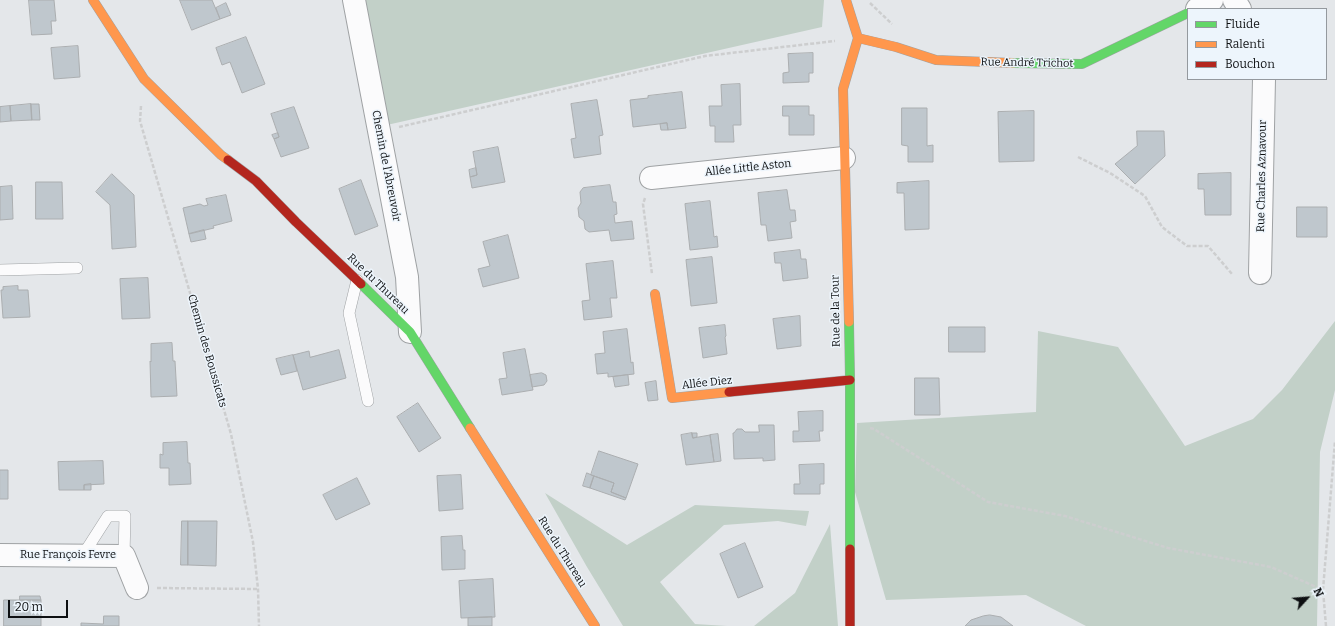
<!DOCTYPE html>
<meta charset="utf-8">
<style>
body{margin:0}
#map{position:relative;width:1335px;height:626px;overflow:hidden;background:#e4e7ea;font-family:Bitter,serif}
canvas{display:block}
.legend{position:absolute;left:1187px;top:8px;width:140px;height:72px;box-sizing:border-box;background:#edf5fc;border:1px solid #94999e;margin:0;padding:5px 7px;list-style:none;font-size:12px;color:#0e1012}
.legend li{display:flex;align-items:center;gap:8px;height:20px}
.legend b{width:20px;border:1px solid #94999e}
.north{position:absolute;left:1287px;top:578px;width:40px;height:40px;-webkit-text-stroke:3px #edf5fc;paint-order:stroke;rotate:64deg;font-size:11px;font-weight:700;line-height:16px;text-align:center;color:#0e1012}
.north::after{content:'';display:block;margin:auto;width:14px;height:18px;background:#0e1012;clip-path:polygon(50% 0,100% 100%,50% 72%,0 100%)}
.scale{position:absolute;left:8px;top:600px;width:60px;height:18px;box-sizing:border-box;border:2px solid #0e1012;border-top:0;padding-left:5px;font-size:12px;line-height:14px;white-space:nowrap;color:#0e1012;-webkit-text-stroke:3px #edf5fc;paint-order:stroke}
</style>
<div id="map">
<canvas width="1335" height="626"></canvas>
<ul class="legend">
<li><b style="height:5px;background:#63d668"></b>Fluide</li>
<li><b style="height:5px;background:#ff974d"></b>Ralenti</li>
<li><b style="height:5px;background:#b3261e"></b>Bouchon</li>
</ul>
<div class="north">N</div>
<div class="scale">20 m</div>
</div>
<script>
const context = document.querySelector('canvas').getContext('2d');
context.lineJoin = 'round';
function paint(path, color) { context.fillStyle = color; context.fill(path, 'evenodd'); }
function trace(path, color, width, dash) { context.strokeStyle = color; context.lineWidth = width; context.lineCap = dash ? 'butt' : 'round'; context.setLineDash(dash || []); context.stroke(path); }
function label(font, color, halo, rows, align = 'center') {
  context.font = font + ' Bitter,serif'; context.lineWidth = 3; context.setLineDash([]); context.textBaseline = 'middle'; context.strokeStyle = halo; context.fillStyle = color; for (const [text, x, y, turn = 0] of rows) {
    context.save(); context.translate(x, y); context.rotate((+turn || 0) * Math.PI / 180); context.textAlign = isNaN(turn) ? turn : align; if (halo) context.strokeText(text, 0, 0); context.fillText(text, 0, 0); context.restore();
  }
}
const green = new Path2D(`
 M 345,0 L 824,0 L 822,27 L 369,129 Z
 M 1335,321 L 1335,390 L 1320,452 L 1317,626 L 1086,626 L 1026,595 L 886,600 L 855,492 L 857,423 L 1036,412 L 1038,331 L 1118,347 L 1185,446 L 1253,419 L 1282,390 Z
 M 545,493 L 627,545 L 695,505 L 809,511 L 806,526 L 778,521 L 724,525 L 660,582 L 695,624 L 727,626 L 623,626 L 587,567 Z
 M 830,524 L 838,626 L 754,626 L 795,593 Z`);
const building = new Path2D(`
 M 29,0 L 54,0 L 56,21 L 51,21 L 52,34 L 32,35 Z
 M 180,0 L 212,0 L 220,19 L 192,30 Z
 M 226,3 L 231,15 L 220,19 L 216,8 Z
 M 246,37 L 265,84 L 242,93 L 230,62 L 222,65 L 216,48 Z
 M 78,46 L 80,77 L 54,79 L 51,48 Z
 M 813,53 L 813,73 L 809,73 L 809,82 L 783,83 L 783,73 L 789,72 L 788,54 Z
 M 740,84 L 741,125 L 733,125 L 734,142 L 715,142 L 715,126 L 710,126 L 709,106 L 722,106 L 721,85 Z
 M 682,92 L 686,128 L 668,130 L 667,123 L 633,127 L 630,100 L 648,98 L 648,96 Z
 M 597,100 L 603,135 L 599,136 L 601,154 L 574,158 L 571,139 L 576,138 L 571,104 Z
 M 31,104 L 32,120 L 11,121 L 10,106 Z
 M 31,104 L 39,104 L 40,120 L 32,120 Z
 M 10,106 L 11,121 L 0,122 L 0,107 Z
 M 783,106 L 809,106 L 809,115 L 814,115 L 814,135 L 789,135 L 789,116 L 783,116 Z
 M 294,107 L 309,148 L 281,157 L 274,139 L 279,137 L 271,114 Z
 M 902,108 L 927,108 L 927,146 L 933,145 L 933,162 L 908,162 L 908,146 L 902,145 Z
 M 1034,111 L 1034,161 L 999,162 L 998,112 Z
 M 667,123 L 668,130 L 661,130 L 660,124 Z
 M 1137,131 L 1164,131 L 1165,156 L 1135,184 L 1115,164 L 1137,146 Z
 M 278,133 L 279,137 L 274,139 L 272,135 Z
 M 498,147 L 505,182 L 472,188 L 470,177 L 477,175 L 473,152 Z
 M 476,168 L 477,175 L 470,177 L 469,170 Z
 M 1231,173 L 1231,215 L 1205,215 L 1204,189 L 1198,189 L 1198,174 Z
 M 112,174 L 134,195 L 136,247 L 112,249 L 110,205 L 96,192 Z
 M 361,180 L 378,226 L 355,235 L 339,189 Z
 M 929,181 L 929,229 L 905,230 L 904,193 L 897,193 L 897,183 Z
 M 36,182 L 62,182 L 63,219 L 36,219 Z
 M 610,185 L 613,202 L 616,202 L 617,214 L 614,215 L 615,223 L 632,221 L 634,239 L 611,241 L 609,230 L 589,232 L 585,229 L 584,221 L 579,217 L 578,208 L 581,203 L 580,192 L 583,188 Z
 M 12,186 L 13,219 L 0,220 L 0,187 Z
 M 787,190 L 790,210 L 795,210 L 796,221 L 790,222 L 792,238 L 768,241 L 766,225 L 761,225 L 758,193 Z
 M 226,195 L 232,221 L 213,226 L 214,228 L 189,234 L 183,208 L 200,204 L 204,206 L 208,205 L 206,199 Z
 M 710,201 L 714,237 L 717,236 L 718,247 L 690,250 L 685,204 Z
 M 1297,207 L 1327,207 L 1327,237 L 1297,237 Z
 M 204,230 L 206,239 L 191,242 L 189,234 Z
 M 508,235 L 519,278 L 483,287 L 478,269 L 490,266 L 483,242 Z
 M 800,250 L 801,259 L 806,259 L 808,278 L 783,281 L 781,263 L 775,263 L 774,253 Z
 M 712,257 L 717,303 L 691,306 L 686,260 Z
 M 613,261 L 617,298 L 610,298 L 612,317 L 584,320 L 582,301 L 590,300 L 586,264 Z
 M 148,278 L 150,318 L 122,319 L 120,279 Z
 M 18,286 L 18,290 L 28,290 L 30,317 L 3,318 L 1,290 L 3,290 L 3,287 Z
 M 800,316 L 801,346 L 777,349 L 773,319 Z
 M 725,325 L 726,336 L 725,337 L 727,354 L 703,358 L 699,328 Z
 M 949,327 L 985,327 L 985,352 L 949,352 Z
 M 627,329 L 631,363 L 633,362 L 634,374 L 608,377 L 608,373 L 597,374 L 595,354 L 605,353 L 603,332 Z
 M 172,343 L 173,361 L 175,361 L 177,396 L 151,397 L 150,361 L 151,362 L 151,344 Z
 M 525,349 L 533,390 L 502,395 L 499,379 L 507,378 L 503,353 Z
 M 339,350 L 346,378 L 303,390 L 293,355 L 309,351 L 310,357 Z
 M 293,355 L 297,371 L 281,375 L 276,359 Z
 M 542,373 L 546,375 L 547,381 L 544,385 L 532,387 L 530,375 Z
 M 628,375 L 629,385 L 615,387 L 613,377 Z
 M 915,378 L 939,378 L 940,415 L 915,415 Z
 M 656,381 L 658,400 L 648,401 L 645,383 Z
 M 418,403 L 441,438 L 419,452 L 397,417 Z
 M 823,411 L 823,431 L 819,431 L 820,441 L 793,442 L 793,431 L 799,431 L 798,412 Z
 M 759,425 L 774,425 L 775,460 L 763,461 L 763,458 L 734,459 L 733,433 L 734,433 L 737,429 L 742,429 L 745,432 L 759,432 Z
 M 692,433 L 693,438 L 710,435 L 714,462 L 686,465 L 681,435 Z
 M 692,433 L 697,433 L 697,437 L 693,438 Z
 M 718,434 L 721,461 L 714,462 L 710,435 Z
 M 187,442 L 188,463 L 190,463 L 191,484 L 169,485 L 169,468 L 160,468 L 160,454 L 163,455 L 163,443 Z
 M 599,451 L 638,464 L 626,498 L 611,492 L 614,483 L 591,475 Z
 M 103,461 L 104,484 L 84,485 L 84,490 L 59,490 L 58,462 Z
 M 824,464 L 824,484 L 820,484 L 820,494 L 794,494 L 794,484 L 800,484 L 799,465 Z
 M 0,470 L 8,470 L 8,499 L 0,499 Z
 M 587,473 L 594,476 L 590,488 L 583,486 Z
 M 461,475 L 463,509 L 439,511 L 437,476 Z
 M 594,476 L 614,483 L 611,492 L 626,498 L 625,500 L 590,488 Z
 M 357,478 L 370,504 L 336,520 L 323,495 Z
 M 91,484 L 91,490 L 84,490 L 84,485 Z
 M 182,521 L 188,521 L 188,565 L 181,565 Z
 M 188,521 L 217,521 L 216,566 L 188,565 Z
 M 462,536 L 463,550 L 465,550 L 465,569 L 442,570 L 441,537 Z
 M 745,543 L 763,587 L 738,598 L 720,554 Z
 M 493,579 L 495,617 L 461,618 L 459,581 Z
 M 20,596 L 40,596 L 41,600 L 20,600 Z
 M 4,600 L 41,600 L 41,626 L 4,626 Z
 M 990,615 L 1001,617 L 1013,626 L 965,626 L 971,620 L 983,616 Z
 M 104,616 L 119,616 L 119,626 L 81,626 L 81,623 L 103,624 Z
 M 492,617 L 492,626 L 468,626 L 468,618 Z`);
const path = new Path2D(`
 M 870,3 L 892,24
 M 141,106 L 140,121 L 231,434 L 253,542 L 258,589 L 259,626
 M 399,127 L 705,56 L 835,41
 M 1078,157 L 1110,173 L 1145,196 L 1162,227 L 1187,246 L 1208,246 L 1232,274
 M 645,198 L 643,204 L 652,274
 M 870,428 L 874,429 L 988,502 L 1065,516 L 1168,548 L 1271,567 L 1323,590
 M 157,588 L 258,589
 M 1326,626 L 1323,590 L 1335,441`);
const lane = new Path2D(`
 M 0,270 L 77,268
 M 357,280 L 349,313 L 368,401
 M 83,555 L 108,516 L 125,516 L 124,556`);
const street = new Path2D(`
 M 354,0 L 407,277 L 410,332
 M 1234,0 L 1240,9
 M 1197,9 L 1208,4 L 1212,0
 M 651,178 L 844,158
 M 1260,273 L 1264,79
 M 0,555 L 124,556 L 137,588`);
const fast = new Path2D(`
 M 1013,63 L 1082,64 L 1188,13
 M 361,284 L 410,332 L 470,428
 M 849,322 L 850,380 L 850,549`);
const slow = new Path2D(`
 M 93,0 L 144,79 L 221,155 L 228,160
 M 846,0 L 858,38 L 843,89 L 849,322
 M 858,38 L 896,47 L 936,60 L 1013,63
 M 655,294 L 672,398 L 729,392
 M 470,428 L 595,626`);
const jam = new Path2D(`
 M 228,160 L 256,181 L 296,222 L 361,284
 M 729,392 L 850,380
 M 850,549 L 850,626`);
const streetNames = [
 ["Rue André Trichot",1027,63,1],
 ["Chemin de l'Abreuvoir",386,166,79],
 ["Allée Little Aston",748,168,-6],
 ["Rue Charles Aznavour",1262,176,-89],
 ["Rue du Thureau",378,284,44],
 ["Rue de la Tour",836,311,-91],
 ["Chemin des Boussicats",207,351,74],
 ["Allée Diez",707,383,-6],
 ["Rue du Thureau",562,552,58],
 ["Rue François Fevre",68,555]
];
paint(green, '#c2d0c8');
paint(building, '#bfc7cd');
trace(building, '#abaeb0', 1);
trace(lane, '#9fa2a4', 12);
trace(street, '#9fa2a4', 24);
trace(fast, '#9fa2a4', 10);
trace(slow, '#9fa2a4', 10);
trace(jam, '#9fa2a4', 10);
trace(path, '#cdcecf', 2.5, [4, 2]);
trace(lane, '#fbfbfc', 11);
trace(street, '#fbfbfc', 22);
trace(fast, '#63d668', 9);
trace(slow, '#ff974d', 9);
trace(jam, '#b3261e', 9);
label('11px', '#0e1012', '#edf5fc', streetNames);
</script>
